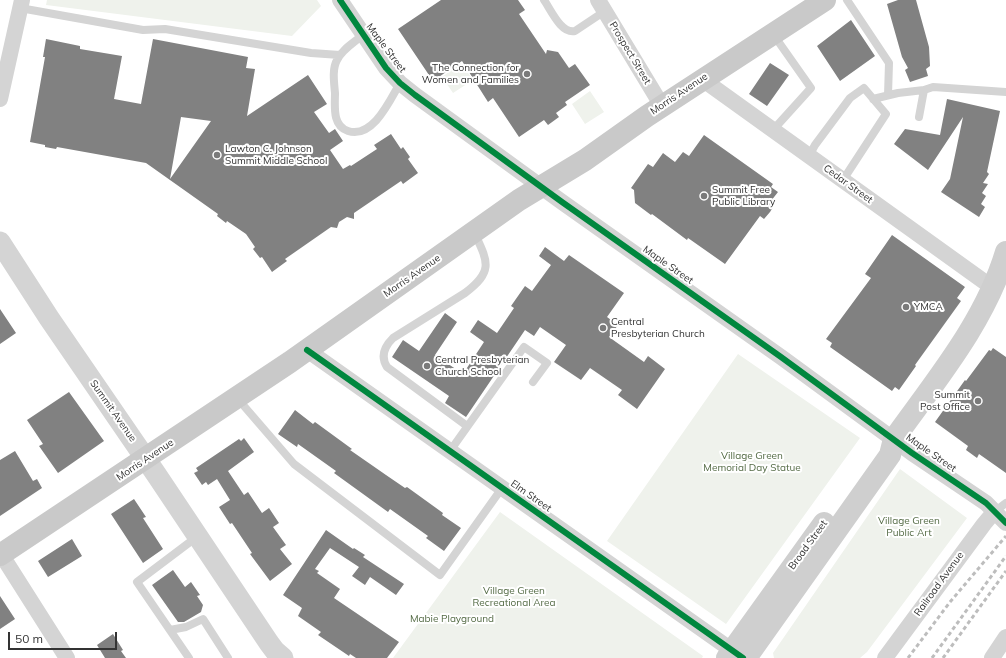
<!DOCTYPE html>
<style>
body{margin:0}
#map{position:relative;width:1006px;height:658px;overflow:hidden;background:#fff;font-family:Mulish,sans-serif}
canvas{display:block}
.scale{position:absolute;left:8px;top:632px;width:109px;height:18px;box-sizing:border-box;border:2px solid #333;border-top:0;padding-left:5px;font-size:12px;line-height:14px;white-space:nowrap;color:#333;-webkit-text-stroke:3px #fff;paint-order:stroke}
</style>
<div id="map">
<canvas width="1006" height="658"></canvas>
<div class="scale">50 m</div>
</div>
<script>
const context = document.querySelector('canvas').getContext('2d');
context.lineJoin = 'round';
function paint(path, color) { context.fillStyle = color; context.fill(path, 'evenodd'); }
function trace(path, color, width, dash) { context.strokeStyle = color; context.lineWidth = width; context.lineCap = dash ? 'butt' : 'round'; context.setLineDash(dash || []); context.stroke(path); }
function label(font, color, halo, rows, align = 'center') {
  context.font = font + ' Mulish,sans-serif'; context.lineWidth = 4; context.setLineDash([]); context.textBaseline = 'middle'; context.strokeStyle = halo; context.fillStyle = color; for (const [text, x, y, turn = 0] of rows) {
    context.save(); context.translate(x, y); context.rotate((+turn || 0) * Math.PI / 180); context.textAlign = isNaN(turn) ? turn : align; if (halo) context.strokeText(text, 0, 0); context.fillText(text, 0, 0); context.restore();
  }
}
const green = new Path2D(`
 M 47,0 L 317,0 L 321,6 L 292,36 L 46,5 Z
 M 461,63 L 473,80 L 453,93 L 442,77 Z
 M 590,91 L 604,112 L 585,124 L 572,104 Z
 M 738,354 L 860,438 L 726,624 L 607,541 Z
 M 900,469 L 967,518 L 867,652 L 860,658 L 774,658 L 773,653 Z
 M 500,512 L 703,656 L 702,658 L 393,658 Z`);
const building = new Path2D(`
 M 441,0 L 518,0 L 525,10 L 519,14 L 546,54 L 547,50 L 558,52 L 569,68 L 575,64 L 590,85 L 565,102 L 567,105 L 556,113 L 559,117 L 548,125 L 544,120 L 519,137 L 493,98 L 488,102 L 462,61 L 433,81 L 398,29 Z
 M 898,0 L 916,0 L 929,47 L 930,66 L 926,69 L 928,76 L 910,82 L 905,70 L 908,68 L 902,57 L 887,4 Z
 M 851,20 L 875,56 L 840,81 L 817,46 Z
 M 46,39 L 80,46 L 80,49 L 122,56 L 114,99 L 141,104 L 153,39 L 248,57 L 246,68 L 255,69 L 247,116 L 308,75 L 327,104 L 314,112 L 329,133 L 335,129 L 343,141 L 330,150 L 343,169 L 350,165 L 351,166 L 377,149 L 374,145 L 391,134 L 401,149 L 403,147 L 410,157 L 408,159 L 418,173 L 403,184 L 401,181 L 354,213 L 354,219 L 347,217 L 339,222 L 337,228 L 331,227 L 285,259 L 287,261 L 272,272 L 262,257 L 260,258 L 253,249 L 255,247 L 246,234 L 227,221 L 226,223 L 217,216 L 218,214 L 146,163 L 57,147 L 56,149 L 45,147 L 45,145 L 30,142 L 45,57 L 43,57 ZM 181,117 L 211,121 L 170,179 Z
 M 770,63 L 789,75 L 767,106 L 749,94 Z
 M 947,99 L 1000,111 L 987,172 L 989,174 L 983,183 L 988,184 L 982,193 L 986,196 L 981,204 L 985,207 L 979,217 L 941,192 L 950,179 L 963,117 L 928,170 L 894,144 L 905,129 L 940,135 Z
 M 704,135 L 773,184 L 771,187 L 778,192 L 771,201 L 775,204 L 770,212 L 764,219 L 760,216 L 725,264 L 688,238 L 687,240 L 652,214 L 651,215 L 635,203 L 634,190 L 631,188 L 648,164 L 653,167 L 663,153 L 675,162 L 683,152 L 689,156 Z
 M 892,235 L 965,287 L 957,298 L 961,301 L 915,365 L 916,366 L 899,390 L 895,387 L 892,391 L 830,347 L 832,343 L 826,339 L 871,278 L 865,274 Z
 M 545,247 L 564,261 L 569,255 L 624,293 L 607,317 L 618,325 L 609,337 L 644,362 L 648,356 L 665,369 L 637,409 L 618,395 L 622,390 L 590,368 L 581,380 L 554,362 L 566,345 L 540,327 L 534,336 L 525,330 L 466,417 L 445,403 L 449,396 L 392,357 L 403,340 L 419,351 L 445,313 L 457,322 L 435,355 L 463,374 L 484,342 L 470,332 L 478,320 L 497,333 L 514,308 L 511,306 L 525,286 L 532,291 L 551,265 L 539,256 Z
 M 0,309 L 16,333 L 0,344 Z
 M 993,348 L 1006,357 L 1006,473 L 979,454 L 977,458 L 966,450 L 968,446 L 935,422 L 965,380 L 966,381 L 989,350 L 991,351 Z
 M 69,392 L 104,441 L 58,473 L 39,446 L 43,444 L 27,420 Z
 M 295,410 L 313,424 L 315,422 L 352,449 L 350,450 L 386,475 L 405,488 L 407,487 L 443,513 L 442,515 L 461,528 L 444,551 L 426,538 L 428,536 L 390,509 L 388,512 L 334,473 L 336,471 L 298,444 L 297,447 L 278,434 Z
 M 244,438 L 254,452 L 228,471 L 244,495 L 248,492 L 262,513 L 269,508 L 279,523 L 273,527 L 286,545 L 280,549 L 292,564 L 270,581 L 250,554 L 252,553 L 232,523 L 230,524 L 219,507 L 230,500 L 217,479 L 208,485 L 206,482 L 202,485 L 194,473 L 198,471 L 196,468 L 239,439 L 241,441 Z
 M 15,451 L 33,481 L 37,479 L 42,488 L 0,516 L 0,460 Z
 M 134,499 L 146,517 L 143,518 L 163,549 L 143,563 L 111,514 Z
 M 326,530 L 353,549 L 354,548 L 365,555 L 363,557 L 404,584 L 396,595 L 370,577 L 365,585 L 352,576 L 359,567 L 330,548 L 315,569 L 319,571 L 317,573 L 340,589 L 334,598 L 399,642 L 387,658 L 356,658 L 350,654 L 349,656 L 318,635 L 321,632 L 298,616 L 302,608 L 283,595 Z
 M 72,539 L 82,556 L 48,577 L 38,561 Z
 M 173,570 L 185,587 L 191,582 L 200,595 L 197,596 L 203,605 L 201,612 L 184,622 L 178,622 L 152,585 Z
 M 0,596 L 15,619 L 0,629 Z
 M 113,634 L 123,650 L 121,651 L 126,658 L 105,658 L 97,645 Z`);
const service = new Path2D(`
 M 544,0 C 551,10 561,34 575,31 L 605,11
 M 847,0 L 889,63 L 888,95
 M 20,8 L 143,30 L 165,29 L 311,53 L 340,55
 M 364,34 C 355,42 342,49 337,60 C 332,69 334,82 335,93 C 335,106 332,126 348,131 C 373,139 390,100 400,83
 M 773,34 L 811,88 L 773,130
 M 873,99 L 898,93 L 924,90
 M 919,117 L 924,90 L 933,87 L 1006,92
 M 809,156 L 815,145 L 850,98 L 864,88 L 886,114 L 843,180
 M 237,398 L 294,464 L 440,575 L 502,488
 M 467,426 L 387,367 C 380,356 385,346 393,338 L 465,293 C 494,271 488,262 474,232
 M 450,451 L 524,347 L 547,363 L 533,382
 M 994,512 L 1006,503
 M 170,630 L 186,627 L 203,619 L 228,658
 M 189,658 L 137,582 L 198,536`);
const minor = new Path2D(`
 M 340,0 L 386,68 L 400,83 L 415,95 L 562,202 L 781,357 L 912,453 L 986,503 L 1006,523
 M 598,0 L 662,106
 M 702,79 L 993,288
 M 0,99 L 22,0
 M 307,350 L 740,656
 M 1,554 L 67,658
 M 885,658 L 984,524 L 994,512
 M 992,658 L 1006,637`);
const tertiary = new Path2D(`
 M 0,242 L 49,318 L 156,474 L 269,643 L 275,651 L 283,658`);
const secondary = new Path2D(`
 M 727,658 L 824,523
 M 746,658 L 890,455 L 894,439 C 936,380 985,322 1006,252`);
const primary = new Path2D(`
 M 0,555 L 290,362 L 519,200 L 585,160 L 647,116 L 825,0`);
const rail = new Path2D(`
 M 908,658 L 950,602 L 1006,536
 M 932,658 L 1006,556
 M 943,658 L 1006,571`);
const cycleway = new Path2D(`
 M 340,0 L 386,68 L 400,83 L 415,95 L 562,202 L 781,357 L 912,453 L 986,503 L 1006,523
 M 307,350 L 743,658`);
const markers = [
 [527,74,4,"#7a7a7a"],
 [217,155,4,"#7a7a7a"],
 [704,196,4,"#7a7a7a"],
 [906,307,4,"#7a7a7a"],
 [603,328,4,"#7a7a7a"],
 [427,366,4,"#7a7a7a"],
 [978,401,4,"#7a7a7a"]
];
const streetNames = [
 ["Maple Street",386,48,53],
 ["Prospect Street",630,53,59],
 ["Morris Avenue",679,94,-34],
 ["Cedar Street",848,184,36],
 ["Maple Street",668,265,35],
 ["Morris Avenue",412,276,-35],
 ["Summit Avenue",113,411,55],
 ["Maple Street",931,453,35],
 ["Morris Avenue",145,460,-34],
 ["Elm Street",531,496,35],
 ["Broad Street",808,545,-54],
 ["Railroad Avenue",939,584,-54]
];
const poiNames = [
 ["The Connection for",519,68,"right"],
 ["Women and Families",519,80,"right"],
 ["Lawton C. Johnson",225,149],
 ["Summit Middle School",225,161],
 ["Summit Free",712,190],
 ["Public Library",712,202],
 ["YMCA",914,307],
 ["Central",611,322],
 ["Presbyterian Church",611,334],
 ["Central Presbyterian",435,360],
 ["Church School",435,372],
 ["Summit",970,395,"right"],
 ["Post Office",970,407,"right"]
];
const parkNames = [
 ["Village Green",752,456],
 ["Memorial Day Statue",752,468],
 ["Village Green",909,521],
 ["Public Art",909,533],
 ["Village Green",514,591],
 ["Recreational Area",514,603],
 ["Mabie Playground",452,619]
];
paint(green, '#eff2ec');
paint(building, '#818181');
trace(service, '#d4d4d4', 8);
trace(minor, '#d4d4d4', 16);
trace(tertiary, '#d4d4d4', 21);
trace(secondary, '#cfcfcf', 22);
trace(primary, '#c9c9c9', 22);
trace(rail, '#bdbdbd', 3, [4, 3]);
trace(cycleway, '#00873e', 6);
for (const [x, y, r, color] of markers) { const dot = new Path2D(); dot.arc(x, y, r, 0, 2 * Math.PI); context.fillStyle = color; context.fill(dot); trace(dot, '#fff', 1.5); }
label('10px', '#333', '#fff', streetNames);
label('10px', '#333', '#fff', poiNames, 'left');
label('10px', '#536a44', '#fff', parkNames);
</script>
